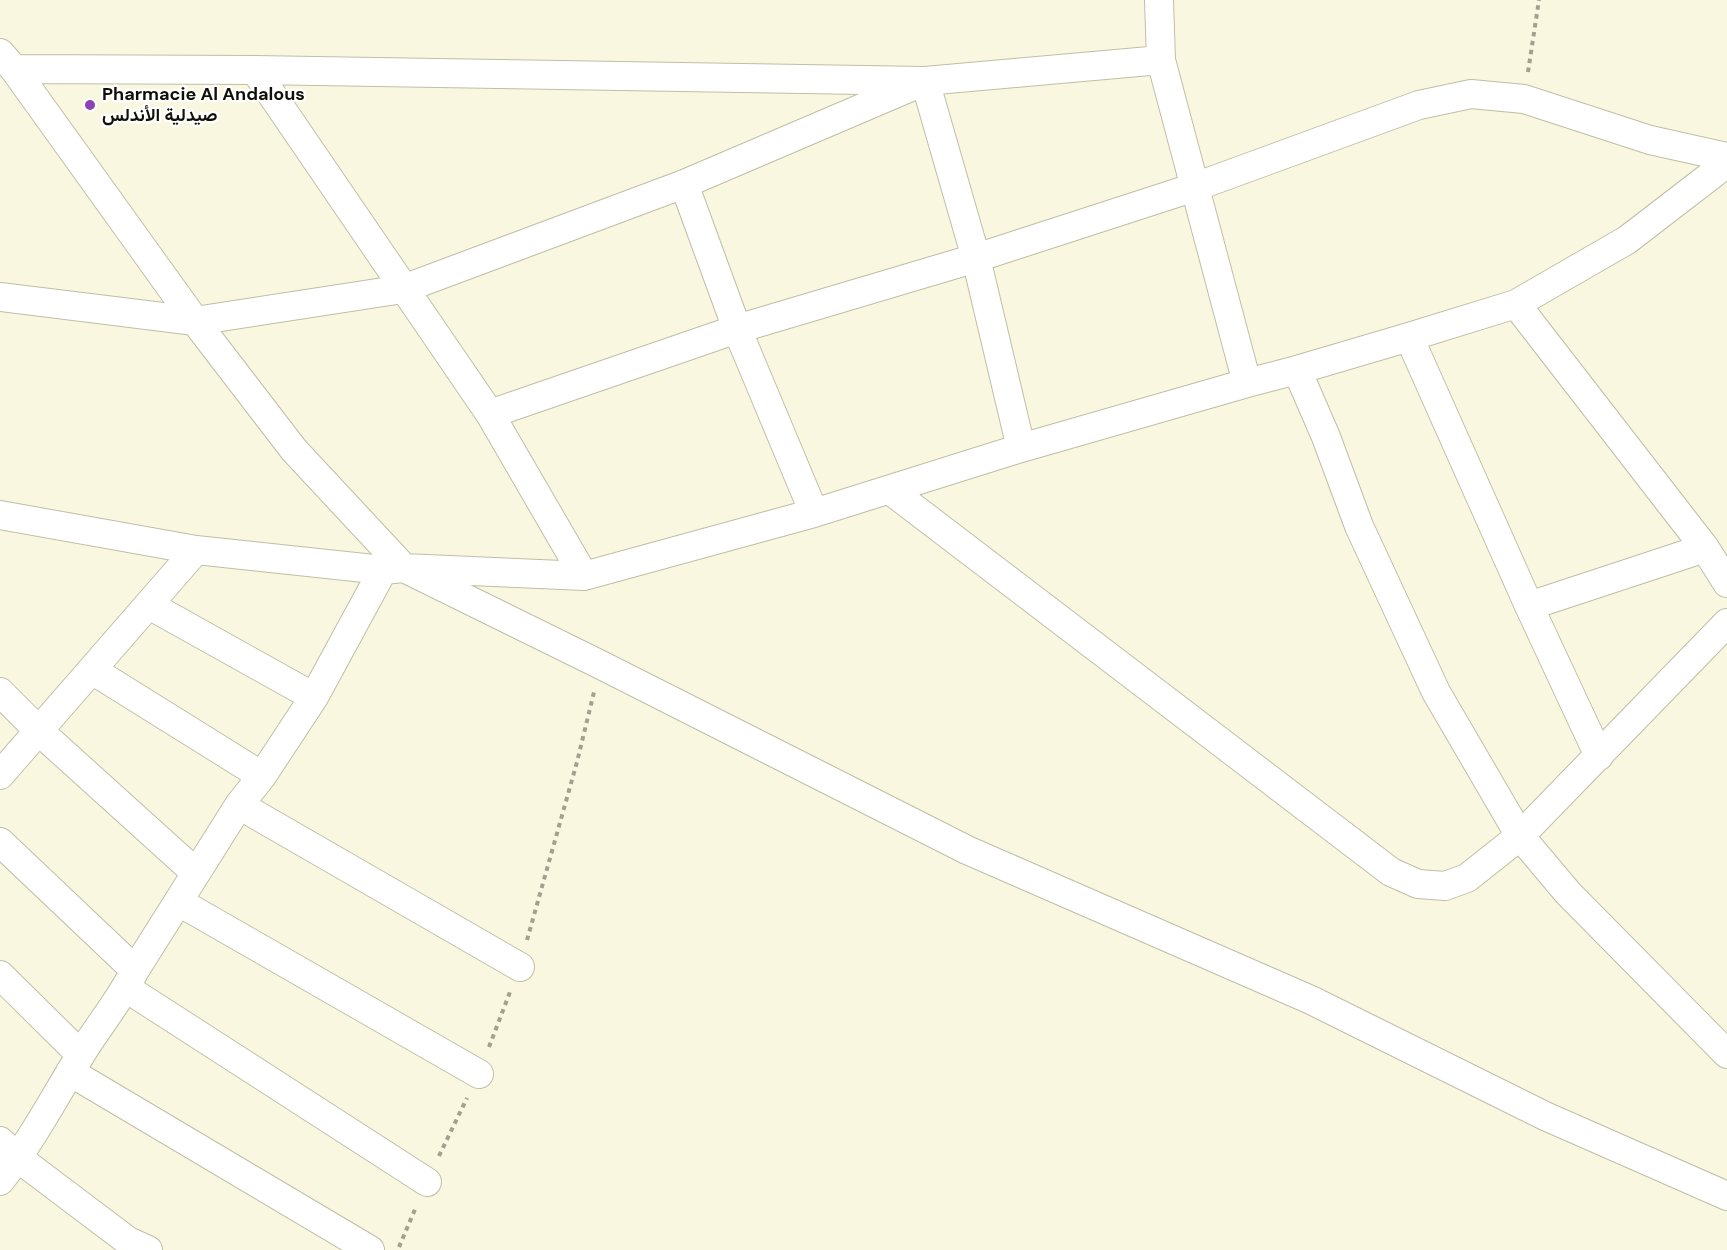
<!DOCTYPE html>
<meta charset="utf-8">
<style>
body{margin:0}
canvas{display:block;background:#f9f7df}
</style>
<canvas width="1727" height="1250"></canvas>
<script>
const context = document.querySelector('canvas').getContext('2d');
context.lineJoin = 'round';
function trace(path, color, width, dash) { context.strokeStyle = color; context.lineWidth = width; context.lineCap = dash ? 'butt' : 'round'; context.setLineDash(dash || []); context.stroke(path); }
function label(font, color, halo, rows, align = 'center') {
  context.font = font + ' "DM Sans",Vazirmatn,sans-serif'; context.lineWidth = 4.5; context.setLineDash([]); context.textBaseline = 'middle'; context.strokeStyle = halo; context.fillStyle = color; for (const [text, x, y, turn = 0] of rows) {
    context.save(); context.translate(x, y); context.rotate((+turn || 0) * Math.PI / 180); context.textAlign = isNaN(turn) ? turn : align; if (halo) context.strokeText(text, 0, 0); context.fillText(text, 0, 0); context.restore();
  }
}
const path = new Path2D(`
 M 1528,72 L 1539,0
 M 527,940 L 577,762 L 594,692
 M 489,1047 L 510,992
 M 439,1156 L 467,1098
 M 399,1247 L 416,1207`);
const minor = new Path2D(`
 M 1159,0 L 1161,60 L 1247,383
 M 0,53 L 14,69 L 195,321 L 294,450 L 404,568 L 601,665 L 967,850 L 1311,1000 L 1545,1116 L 1727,1196
 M 14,69 L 255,70 L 925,81 L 1161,60
 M 255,70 L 490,414 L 584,576
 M 684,184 L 737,329 L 814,513
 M 0,297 L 195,321 L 403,289 L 684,184 L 925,81 L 976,258 L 1021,448
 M 1516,304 L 1705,548 L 1727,583
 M 1409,337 L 1529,606 L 1599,756
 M 1297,370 L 1326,437 L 1359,526 L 1436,692 L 1520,836 L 1568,893 L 1727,1054
 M 490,414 L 737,329 L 976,258 L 1195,187 L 1419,105 L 1471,94 L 1524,99 L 1650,140 L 1727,157
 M 890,490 L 1391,872 L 1418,884 L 1445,886 L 1467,878 L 1520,836 L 1727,623
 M 0,515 L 196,550 L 383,570 L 404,568 L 584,576 L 814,513 L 1021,448 L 1247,383 L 1297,370 L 1409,337 L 1516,304 L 1627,240 L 1727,163
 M 149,605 L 314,697
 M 1529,606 L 1705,548
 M 92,670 L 262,776
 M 0,692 L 39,731 L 195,872
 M 0,775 L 196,550
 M 239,805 L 520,967
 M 0,842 L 135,970
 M 179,902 L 479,1074
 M 0,975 L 80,1054
 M 126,988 L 427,1182
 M 70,1072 L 370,1250
 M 0,1141 L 18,1158 L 128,1241 L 148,1250
 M 0,1181 C 31,1142 54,1098 80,1056 C 97,1027 120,1001 135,970 L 239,805 L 262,776 L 314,697 L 383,570`);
const markers = [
 [90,105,6,"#8d43b5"]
];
const poiNames = [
 ["Pharmacie Al Andalous",102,95],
 ["صيدلية الأندلس",102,116]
];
trace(minor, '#c0bea7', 30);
trace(path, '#a2a08e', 4, [4.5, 4.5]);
trace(minor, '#fff', 28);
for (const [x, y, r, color] of markers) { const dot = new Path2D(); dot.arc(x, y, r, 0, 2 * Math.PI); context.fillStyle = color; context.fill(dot); trace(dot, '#fff', 2); }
label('bold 18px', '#121109', '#fff', poiNames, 'left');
</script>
